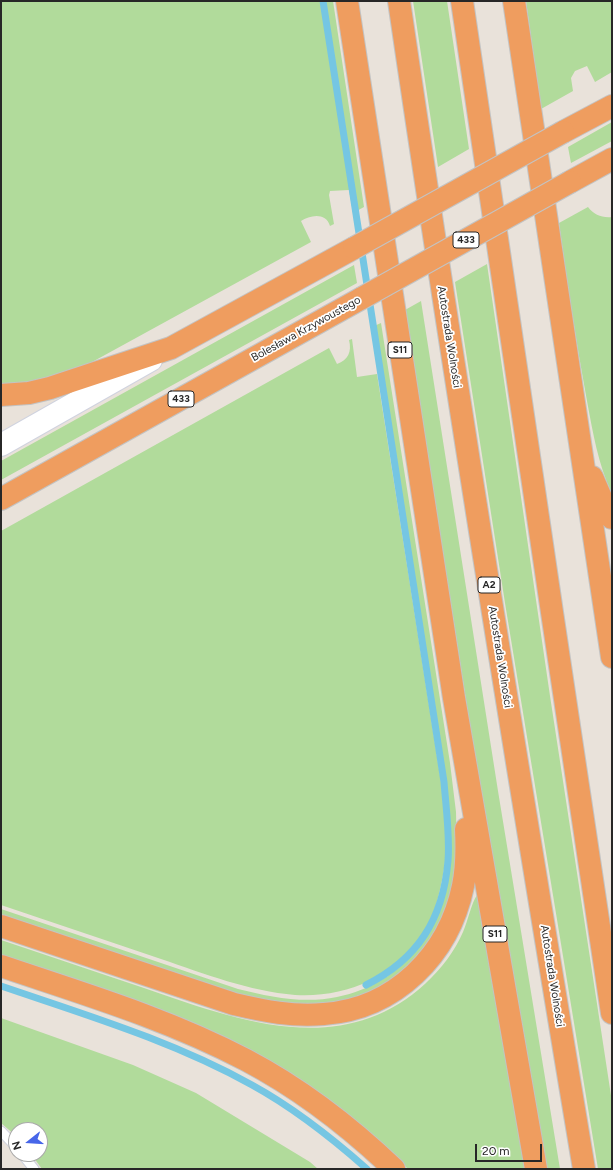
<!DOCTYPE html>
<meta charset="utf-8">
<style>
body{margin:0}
#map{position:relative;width:613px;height:1170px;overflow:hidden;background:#e9e2da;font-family:Figtree,sans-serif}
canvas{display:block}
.frame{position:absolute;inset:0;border:2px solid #272727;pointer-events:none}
.north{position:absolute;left:8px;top:1122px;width:40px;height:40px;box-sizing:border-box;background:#fff;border:1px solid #a9a9a9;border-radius:50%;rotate:253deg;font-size:11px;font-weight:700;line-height:16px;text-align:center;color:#272727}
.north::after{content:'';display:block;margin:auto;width:14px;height:18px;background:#4766e9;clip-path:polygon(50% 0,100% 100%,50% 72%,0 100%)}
.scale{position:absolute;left:475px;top:1144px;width:67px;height:18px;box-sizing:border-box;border:2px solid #272727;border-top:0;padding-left:5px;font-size:12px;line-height:14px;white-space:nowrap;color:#272727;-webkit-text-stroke:3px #fff;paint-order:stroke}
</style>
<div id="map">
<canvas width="613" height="1170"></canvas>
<div class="frame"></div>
<div class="north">N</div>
<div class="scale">20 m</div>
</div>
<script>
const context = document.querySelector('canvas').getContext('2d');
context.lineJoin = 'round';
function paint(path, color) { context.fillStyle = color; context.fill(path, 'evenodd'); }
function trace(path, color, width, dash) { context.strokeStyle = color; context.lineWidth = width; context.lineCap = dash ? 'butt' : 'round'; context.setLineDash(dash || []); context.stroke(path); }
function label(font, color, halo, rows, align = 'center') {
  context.font = font + ' Figtree,sans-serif'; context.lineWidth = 3.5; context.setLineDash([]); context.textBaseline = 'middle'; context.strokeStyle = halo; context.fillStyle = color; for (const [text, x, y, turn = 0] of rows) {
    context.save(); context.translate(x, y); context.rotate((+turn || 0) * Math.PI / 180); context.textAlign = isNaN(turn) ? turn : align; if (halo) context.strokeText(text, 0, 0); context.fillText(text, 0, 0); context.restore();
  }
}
const green = new Path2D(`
 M 1,1 L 333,1 L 364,207 L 353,213 L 349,190 L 330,191 L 329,195 L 334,224 L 330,226 C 326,212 310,215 301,221 L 311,242 L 83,367 L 55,376 L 7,386 L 1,386 Z
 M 413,1 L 447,1 L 469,149 L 438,167 Z
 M 526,1 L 612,1 L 612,72 L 595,82 L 587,66 L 575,71 L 571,78 L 573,91 L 541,109 Z
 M 612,122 L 612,141 L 571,163 L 568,147 Z
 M 588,207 C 594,215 602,218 612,217 L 612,494 C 598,464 593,433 587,401 C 576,342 567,283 559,223 Z
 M 487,264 L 550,696 L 612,1102 L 612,1169 L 598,1169 L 505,603 L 455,282 Z
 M 354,265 L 357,283 L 1,480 L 1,461 Z
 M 421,301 L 498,791 L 560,1169 L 544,1169 L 471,732 L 405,310 Z
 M 381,323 L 450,763 L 456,812 L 457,863 L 447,908 L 429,943 L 410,965 L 384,985 L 369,992 L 338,1002 L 310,1005 L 296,1005 L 269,1001 L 237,994 L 1,915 L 1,909 L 238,989 C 270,997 304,1004 337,997 C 406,983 445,927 450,860 C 452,834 449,807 446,781 L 374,326 Z
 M 352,339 L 357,377 L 377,374 L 441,782 C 444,808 448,835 445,862 C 442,885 435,918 421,937 C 393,978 344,998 295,995 C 249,991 205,974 161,959 C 108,941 54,923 1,905 L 1,531 L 329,348 L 337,364 C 348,360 352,352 349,340 Z
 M 477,895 L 478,895 L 525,1169 L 408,1169 L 394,1155 L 334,1105 L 1,956 L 1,940 C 49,956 96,972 144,988 C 237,1020 342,1061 426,983 C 441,969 455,951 463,932 C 468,921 471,904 477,895 Z
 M 1,1018 L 133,1065 L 196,1093 L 310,1162 L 318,1169 L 42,1169 L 31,1154 L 40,1154 L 40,1130 L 16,1130 L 16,1136 L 1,1123 Z`);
const stream = new Path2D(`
 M 323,1 L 444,782 C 446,808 450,835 448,861 C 443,919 418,959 366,985
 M 1,986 C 86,1015 173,1041 252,1085 C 294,1108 332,1138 367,1169`);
const lane = new Path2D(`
 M 1,1131 L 16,1147
 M 22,1154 L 34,1169`);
const secondary = new Path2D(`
 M 1,445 L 151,360`);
const highway = new Path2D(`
 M 347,1 L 454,698 L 536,1169
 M 399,1 C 456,391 519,780 584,1169
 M 462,1 C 513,338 560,676 612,1013
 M 514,1 L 612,657
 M 563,132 L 612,106
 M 570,182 L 612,159
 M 1,395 L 29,393 L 50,388 L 171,348 L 354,248
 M 592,477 L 603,502 L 612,518
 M 1,499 L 362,298
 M 1,926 L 234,1004 C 264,1011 293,1017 324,1014 C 395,1009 449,955 463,886 C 467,867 467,848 466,829
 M 1,966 C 84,994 168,1019 246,1060 C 301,1089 350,1127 394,1169`);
const highwayBridge = new Path2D(`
 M 354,248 L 563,132
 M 362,298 L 570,182`);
const shields = [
 [466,240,26],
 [400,350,24],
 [181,399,26],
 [489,585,22],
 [495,934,24]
];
const shieldNames = [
 ["433",466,240],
 ["S11",400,350],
 ["433",181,399],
 ["A2",489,585],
 ["S11",495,934]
];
const streetNames = [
 ["Bolesława Krzywoustego",306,329,-29],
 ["Autostrada Wolności",449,337,81],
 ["Autostrada Wolności",500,657,81],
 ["Autostrada Wolności",552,976,81]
];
paint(green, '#b1db9b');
trace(stream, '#75c6e3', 7);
trace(lane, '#d0d3df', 11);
trace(secondary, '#d0d3df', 24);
trace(highway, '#c3c3c3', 24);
trace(lane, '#fff', 9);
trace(secondary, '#fff', 22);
trace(highway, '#ef9d5f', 22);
trace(highwayBridge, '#c3c3c3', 24, []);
trace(highwayBridge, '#ef9d5f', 22);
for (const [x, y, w] of shields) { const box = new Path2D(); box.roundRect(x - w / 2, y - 8, w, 16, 3); context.fillStyle = '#fff'; context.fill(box); trace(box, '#272727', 1); }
label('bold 10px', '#272727', null, shieldNames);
label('11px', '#272727', '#fff', streetNames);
</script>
